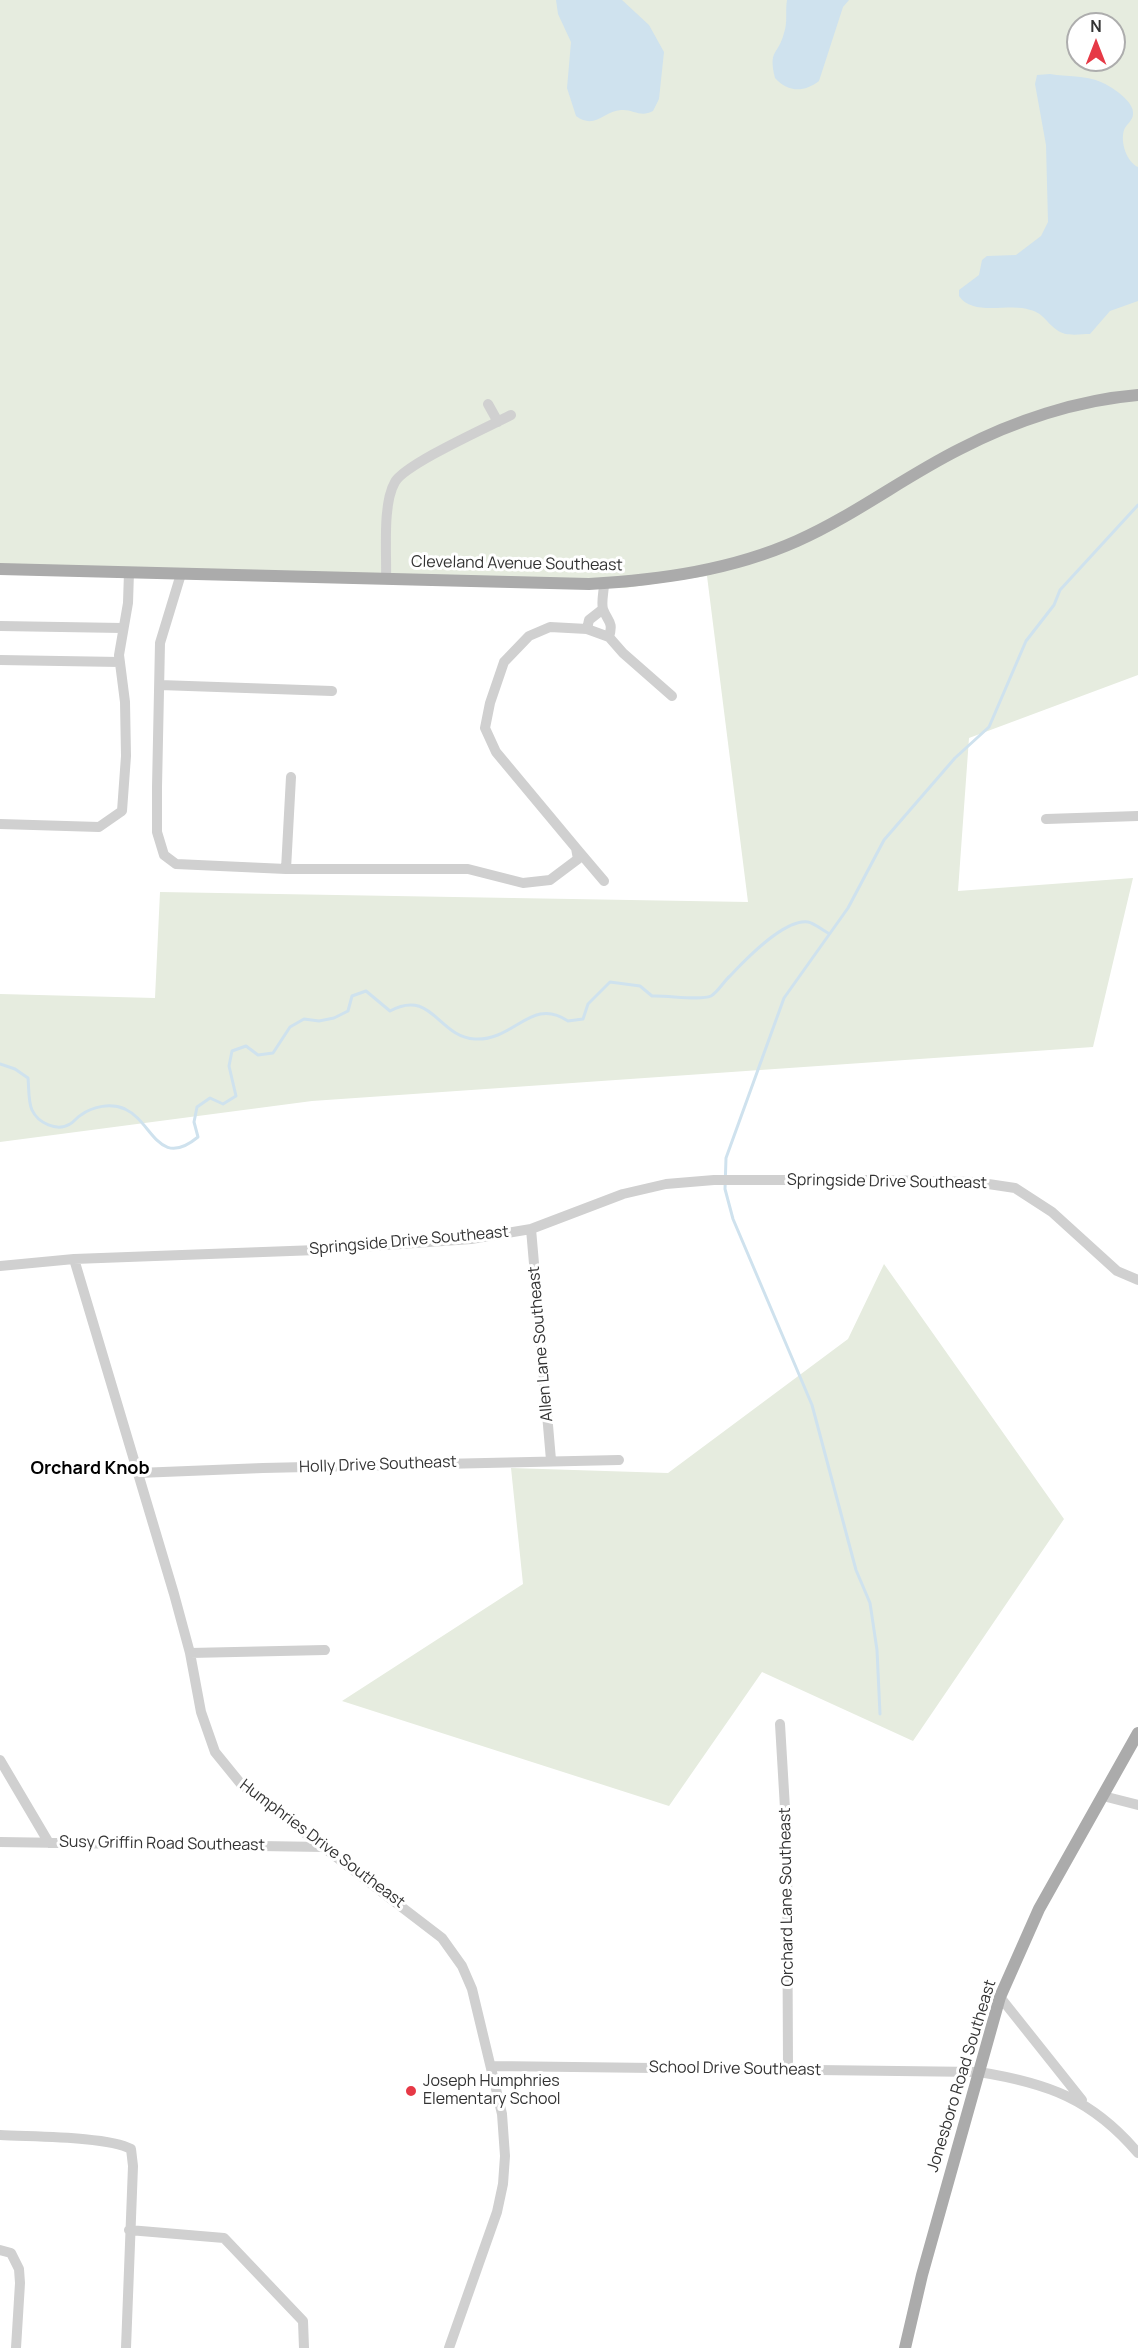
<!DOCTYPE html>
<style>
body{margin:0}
#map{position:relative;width:1138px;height:2348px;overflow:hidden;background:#fff;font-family:Manrope,sans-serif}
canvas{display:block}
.north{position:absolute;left:1066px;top:12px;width:60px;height:60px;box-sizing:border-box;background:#fff;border:2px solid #adadad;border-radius:50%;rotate:0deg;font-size:16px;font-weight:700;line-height:24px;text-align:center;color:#333}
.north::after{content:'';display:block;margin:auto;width:21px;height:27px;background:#e63946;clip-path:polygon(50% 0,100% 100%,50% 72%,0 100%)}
</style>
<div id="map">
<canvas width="1138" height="2348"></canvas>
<div class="north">N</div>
</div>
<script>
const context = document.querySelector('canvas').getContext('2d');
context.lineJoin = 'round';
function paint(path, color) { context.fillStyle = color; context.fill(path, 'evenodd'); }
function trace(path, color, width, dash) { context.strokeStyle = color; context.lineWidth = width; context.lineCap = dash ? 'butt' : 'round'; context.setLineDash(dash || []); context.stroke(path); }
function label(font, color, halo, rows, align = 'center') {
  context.font = font + ' Manrope,sans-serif'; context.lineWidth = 6; context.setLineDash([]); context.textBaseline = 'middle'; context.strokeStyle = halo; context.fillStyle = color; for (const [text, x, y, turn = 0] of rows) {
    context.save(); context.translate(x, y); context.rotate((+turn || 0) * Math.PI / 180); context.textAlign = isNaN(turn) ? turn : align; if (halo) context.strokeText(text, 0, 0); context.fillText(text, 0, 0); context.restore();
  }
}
const green = new Path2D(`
 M 0,0 L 1138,0 L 1138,675 L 969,738 L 958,891 L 1133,878 L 1093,1047 L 312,1101 L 0,1142 L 0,994 L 155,998 L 160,892 L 748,902 L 707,576 L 625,588 L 147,577 L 0,569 ZM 1078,24 L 1114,24 L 1114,60 L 1078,60 Z
 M 884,1264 L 1064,1519 L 913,1741 L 762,1672 L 669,1806 L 342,1701 L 523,1584 L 511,1468 L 668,1473 L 848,1339 Z`);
const water = new Path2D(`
 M 556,0 L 622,0 L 649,25 L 664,52 L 659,99 L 653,111 C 640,118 634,109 621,110 C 604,111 595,130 576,116 L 567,88 L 571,42 L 558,14 Z
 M 787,0 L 849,0 L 843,7 L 819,81 C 803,93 788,92 775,78 C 768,49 778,56 784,33 C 788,22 785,11 787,0 Z
 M 1050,74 C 1067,77 1085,75 1101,82 C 1111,86 1135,102 1133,114 C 1133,121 1126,124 1124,130 C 1120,143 1127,162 1138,167 L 1138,301 L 1110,311 L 1090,334 C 1080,334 1065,337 1057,330 C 1042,319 1045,312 1022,308 C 1003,305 972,315 959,296 L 959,290 L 979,275 L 982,260 L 987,256 L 1016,255 L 1041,236 L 1048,222 L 1046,145 L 1035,84 L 1037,75 Z`);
const stream = new Path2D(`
 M 0,1064 L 15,1069 L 28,1078 C 29,1087 28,1101 32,1110 C 38,1123 57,1132 70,1124 C 74,1122 77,1117 81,1115 C 93,1106 111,1103 125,1109 C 153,1122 158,1170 198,1137 L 194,1122 L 197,1107 L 210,1098 L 223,1104 L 236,1096 L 229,1066 L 232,1051 L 246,1046 L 258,1055 L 273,1053 L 290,1027 L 304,1019 L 319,1021 L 334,1018 L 348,1011 L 352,996 L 366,991 L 390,1011 C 432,988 438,1037 475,1039 C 515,1041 531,996 568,1021 L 583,1019 L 588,1004 L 610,982 L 640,986 L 652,996 C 667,995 700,1001 711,996 C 718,992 724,981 730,976 C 746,959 784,919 808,922 C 814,923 822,930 828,933
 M 880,1714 L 877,1650 L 870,1603 L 856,1570 L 812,1405 L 733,1219 L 725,1189 L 726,1158 L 784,998 L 848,908 L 884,840 L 955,758 L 989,727 L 1026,641 L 1054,605 L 1060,590 L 1138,505`);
const minor = new Path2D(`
 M 488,404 L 498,422
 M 181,574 L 160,643 L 157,787 L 157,832 L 164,855 L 176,864 L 286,869 L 468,869 L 523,883 L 550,880 L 578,859 L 576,848 L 496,752 L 485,728 L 490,703 L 504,662 L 529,636 L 550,627 L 587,629 L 609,637 L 623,653 L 672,696
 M 386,579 C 387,554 382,504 395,482 C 405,464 488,427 511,415
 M 604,584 C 604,591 601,602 603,609 C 607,621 614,621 609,637
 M 0,626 L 122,628
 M 587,629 L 589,620 L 603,609
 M 0,660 L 120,662
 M 160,685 L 332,691
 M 1046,819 L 1138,816
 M 0,824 L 99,827 L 122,811 L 126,756 L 125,702 L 119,655 L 128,603 L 129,572
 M 576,848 L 604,881
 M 286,869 L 291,777
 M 531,1229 L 551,1460
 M 74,1259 L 174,1594 L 190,1653 L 201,1712 L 215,1752 L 241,1784 L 442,1938 L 462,1966 L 472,1989 L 502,2114 L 505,2156 L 503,2184 L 497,2212 L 449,2348
 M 0,1266 L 74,1259 L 317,1250 L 471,1239 L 531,1229 L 623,1194 L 666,1184 L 714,1180 L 880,1180 L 975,1182 L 1015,1188 L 1052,1212 L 1117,1271 L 1138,1280
 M 138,1473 L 263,1468 L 619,1460
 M 190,1653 L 325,1650
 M 780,1724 L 787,1842 L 788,2069
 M 0,1760 L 49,1843
 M 1103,1796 L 1138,1805
 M 0,1842 L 324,1847
 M 1000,1997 L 1082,2100
 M 492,2066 L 979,2072 C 1048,2083 1092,2099 1138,2153
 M 0,2135 C 30,2137 107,2136 131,2149 L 133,2166 L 126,2348
 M 129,2230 L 224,2238 L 303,2321 L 304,2348
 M 0,2250 L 11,2253 L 19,2269 L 20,2283 L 16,2348`);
const major = new Path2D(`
 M 0,569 L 589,584 C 660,580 732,570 797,541 C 855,515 904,477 960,449 C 1014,421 1077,400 1138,395
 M 905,2348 L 922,2275 L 1000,1997 L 1039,1909 L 1138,1733`);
const markers = [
 [411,2091,6,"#e63946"]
];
const streetNames = [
 ["Cleveland Avenue Southeast",517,564,1],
 ["Springside Drive Southeast",887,1182,1],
 ["Springside Drive Southeast",409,1241,-5],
 ["Allen Lane Southeast",541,1344,-95],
 ["Holly Drive Southeast",378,1465,-2],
 ["Susy Griffin Road Southeast",162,1844,1],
 ["Humphries Drive Southeast",322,1844,37],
 ["Orchard Lane Southeast",787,1897,-91],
 ["School Drive Southeast",735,2069,1],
 ["Jonesboro Road Southeast",962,2076,-73]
];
const poiNames = [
 ["Joseph Humphries",423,2082],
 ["Elementary School",423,2100]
];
const neighbourhoodNames = [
 ["Orchard Knob",90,1469]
];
paint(green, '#e6ecdf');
paint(water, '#cfe2ee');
trace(stream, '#cfe2ee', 3);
trace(minor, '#d0d0d0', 10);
trace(major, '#ababab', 12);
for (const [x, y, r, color] of markers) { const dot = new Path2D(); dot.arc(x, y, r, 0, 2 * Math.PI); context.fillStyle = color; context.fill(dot); trace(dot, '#fff', 2); }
label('16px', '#333', '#fff', streetNames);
label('16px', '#333', '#fff', poiNames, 'left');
label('bold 18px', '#000', '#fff', neighbourhoodNames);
</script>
